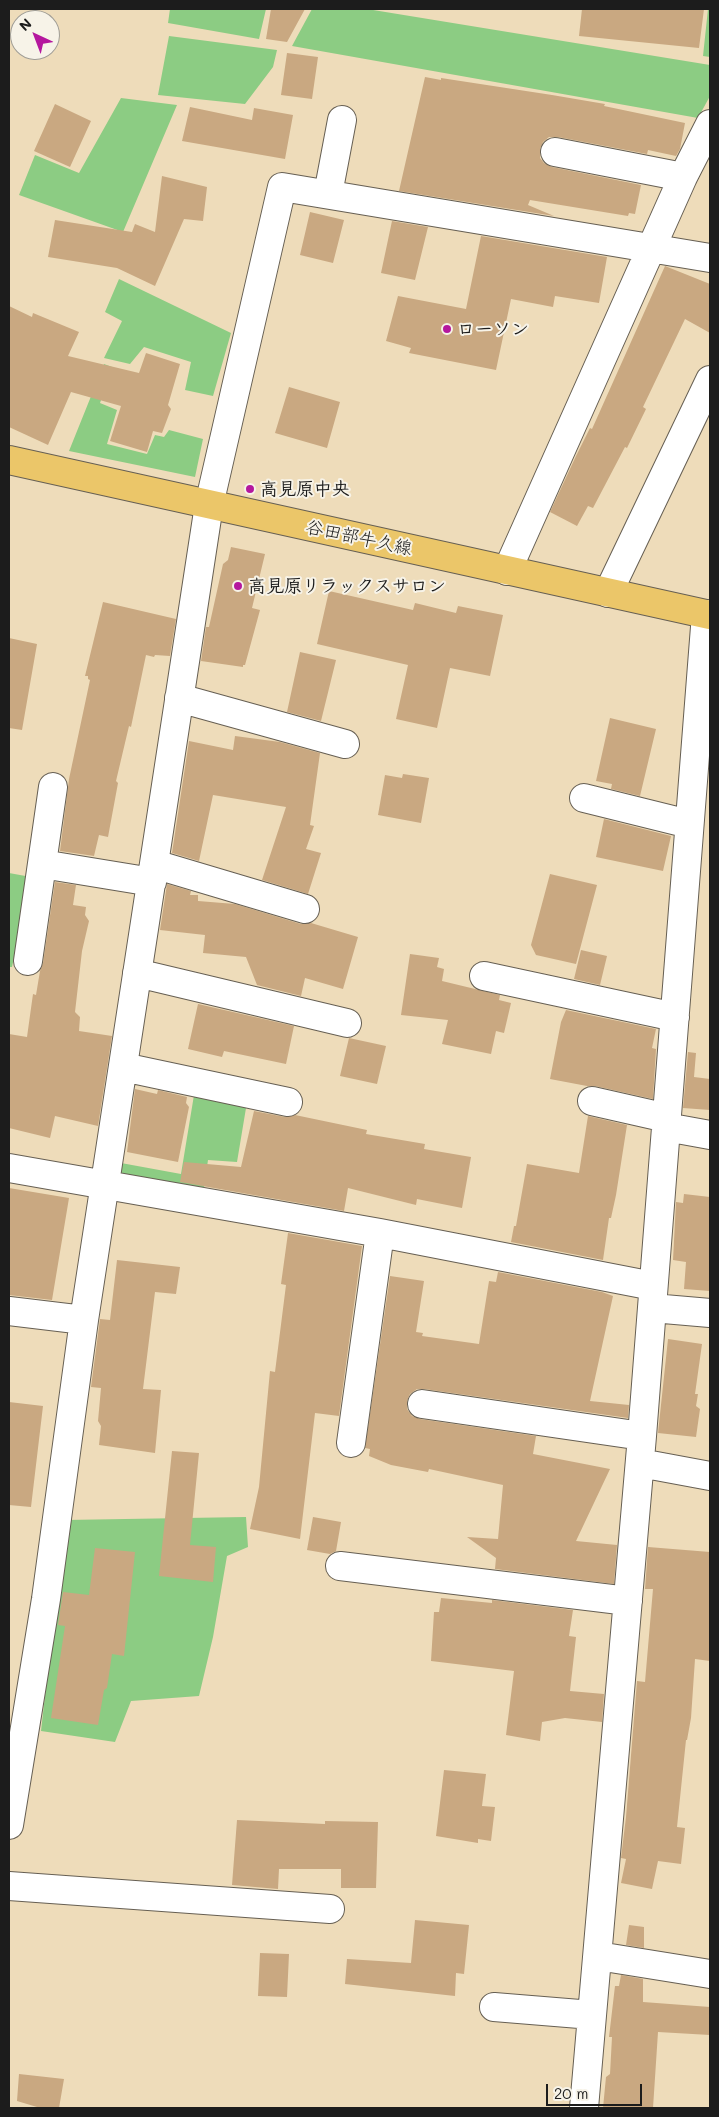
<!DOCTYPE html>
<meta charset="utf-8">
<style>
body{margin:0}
#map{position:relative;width:719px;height:2117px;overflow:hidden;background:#eedcba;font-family:Mali,sans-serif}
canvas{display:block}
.frame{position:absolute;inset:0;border:10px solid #1c1c1c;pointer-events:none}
.north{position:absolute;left:10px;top:10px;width:50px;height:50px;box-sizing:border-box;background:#f7f3e8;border:1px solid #9f9d96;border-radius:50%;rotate:317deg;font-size:14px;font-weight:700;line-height:20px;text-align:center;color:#1c1c1c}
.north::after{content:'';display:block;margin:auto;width:18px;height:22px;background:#b5179e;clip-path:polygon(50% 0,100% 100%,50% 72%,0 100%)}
.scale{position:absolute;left:546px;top:2084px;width:96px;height:22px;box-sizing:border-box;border:2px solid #1c1c1c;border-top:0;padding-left:6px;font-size:15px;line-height:18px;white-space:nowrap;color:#1c1c1c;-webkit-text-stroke:4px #f7f3e8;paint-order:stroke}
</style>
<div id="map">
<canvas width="719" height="2117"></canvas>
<div class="frame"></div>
<div class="north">N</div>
<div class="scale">20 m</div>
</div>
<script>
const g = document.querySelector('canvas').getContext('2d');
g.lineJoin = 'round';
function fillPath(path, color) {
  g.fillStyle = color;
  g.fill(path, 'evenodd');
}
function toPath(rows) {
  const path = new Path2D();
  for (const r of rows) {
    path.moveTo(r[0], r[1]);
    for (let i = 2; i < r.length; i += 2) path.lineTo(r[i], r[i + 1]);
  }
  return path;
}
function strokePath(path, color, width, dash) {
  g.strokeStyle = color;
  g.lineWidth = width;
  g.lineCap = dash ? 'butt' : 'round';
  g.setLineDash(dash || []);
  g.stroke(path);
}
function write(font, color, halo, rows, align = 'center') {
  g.font = font + ' Mali,"Klee One",sans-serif';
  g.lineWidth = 4;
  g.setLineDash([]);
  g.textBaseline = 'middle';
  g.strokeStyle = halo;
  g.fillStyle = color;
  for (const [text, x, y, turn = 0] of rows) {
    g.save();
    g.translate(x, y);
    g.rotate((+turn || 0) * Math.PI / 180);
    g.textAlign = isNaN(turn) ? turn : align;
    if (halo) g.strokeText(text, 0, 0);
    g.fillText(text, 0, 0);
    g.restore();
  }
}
fillPath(toPath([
 [170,9,266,9,259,39,168,23],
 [312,9,367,9,710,65,710,96,698,118,292,46],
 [708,9,710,9,710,57,703,56],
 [169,36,277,50,273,67,245,104,158,95],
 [121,98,177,105,123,232,19,195,35,155,79,173],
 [119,279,231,333,213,396,185,390,191,362,144,347,130,364,104,358,122,321,105,312],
 [104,364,112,367,100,403,117,410,107,444,147,454,155,435,164,437,169,430,203,439,195,477,69,451],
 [9,873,31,877,12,967,9,967],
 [194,1095,246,1108,237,1162,208,1160,204,1188,130,1177,120,1172,121,1163,181,1174],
 [246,1517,248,1547,227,1556,213,1637,199,1696,131,1701,115,1742,41,1731,65,1520]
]), '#8ccc83');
fillPath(toPath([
 [271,9,305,9,287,42,266,39],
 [582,9,704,9,699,48,579,36],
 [287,53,318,57,312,99,281,95],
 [425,77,441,80,441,78,552,95,605,104,604,106,685,123,680,149,676,156,648,150,647,154,558,137,549,137,543,142,540,149,540,158,544,163,552,167,641,185,635,214,629,213,628,216,530,200,528,205,554,216,399,191],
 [55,104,91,121,70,167,34,151],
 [190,107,252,120,254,108,293,115,285,159,182,141],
 [162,176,207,187,203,221,184,219,155,286,117,268,48,257,55,220,132,232,135,224,155,232],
 [310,212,344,220,333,263,300,255],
 [392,221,428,227,415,280,381,273],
 [481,236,607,257,599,303,555,296,553,307,511,299,496,370,409,353,411,348,386,341,398,296,466,309],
 [665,266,710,284,710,333,685,319,643,407,646,409,627,448,625,447,593,508,588,506,577,526,550,512,576,456,590,428,592,429],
 [9,306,32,317,33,313,79,332,68,356,139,373,146,353,180,364,168,405,171,409,162,433,153,431,147,452,110,441,121,406,71,392,48,445,9,427],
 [289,387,340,402,327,448,275,433],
 [231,547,265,554,252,608,260,610,245,665,243,665,243,667,201,661,206,627,209,627,223,564,228,560],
 [329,591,413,610,415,603,456,613,458,606,503,615,490,676,450,668,437,728,396,719,408,665,317,644],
 [103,602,176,619,170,656,155,655,154,657,146,655,131,727,129,726,116,781,118,783,108,837,99,835,94,856,60,851,69,779,90,680,88,679,88,676,85,676],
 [9,638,37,644,22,730,9,728],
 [300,652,336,660,321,721,287,712],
 [610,718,656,729,640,796,611,789,612,784,596,781],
 [235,736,280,742,320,753,310,825,314,826,306,849,321,853,308,894,262,880,286,807,213,795,199,861,172,853,189,741,233,750],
 [403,774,429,778,421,823,378,815,385,775,402,778],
 [604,819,671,836,663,871,596,857],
 [550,874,597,885,576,964,536,955,531,945],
 [55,882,76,885,73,905,86,907,85,915,89,921,82,951,75,1012,80,1017,79,1031,112,1036,98,1126,55,1116,50,1138,9,1128,9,1034,27,1037,33,994,36,995,40,971,43,963],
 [167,884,191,891,190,895,198,895,198,901,235,904,301,924,311,923,358,937,343,989,305,978,301,996,257,985,246,957,203,953,205,935,160,930],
 [581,950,607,956,600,985,574,979],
 [410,954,439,958,437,967,444,969,442,981,500,995,499,1000,511,1003,504,1033,496,1031,491,1054,442,1044,448,1020,401,1015],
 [198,1004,294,1026,286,1064,224,1051,222,1057,188,1049],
 [566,1010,656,1029,652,1048,656,1049,653,1099,595,1086,587,1086,550,1079,561,1022],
 [349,1038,386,1046,377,1084,340,1076],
 [688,1052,696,1053,694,1077,710,1079,710,1110,683,1108],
 [135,1089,157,1094,158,1090,187,1097,186,1103,189,1107,178,1162,127,1152],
 [254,1111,285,1117,295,1115,367,1130,366,1134,425,1144,424,1149,471,1157,462,1208,417,1199,416,1205,348,1188,344,1211,180,1182,184,1162,241,1167],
 [588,1116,627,1125,616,1195,611,1218,609,1218,603,1260,511,1242,514,1226,516,1226,527,1164,579,1173],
 [9,1188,69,1198,52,1300,9,1295],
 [684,1194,710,1197,710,1291,684,1289,686,1262,673,1260,676,1202,683,1203],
 [288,1233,362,1246,339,1416,315,1413,300,1539,250,1529,259,1487,270,1371,275,1372,286,1285,281,1284],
 [117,1260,180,1267,176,1294,155,1292,143,1389,161,1390,155,1453,99,1445,101,1426,98,1421,101,1388,91,1387,100,1319,110,1320],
 [498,1272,602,1292,613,1296,590,1401,629,1405,628,1418,424,1389,417,1389,410,1394,407,1401,407,1409,412,1416,420,1419,536,1436,533,1454,610,1469,576,1541,617,1545,614,1584,495,1569,496,1558,467,1537,498,1539,503,1485,429,1469,428,1472,391,1465,369,1456,370,1449,365,1448,390,1276,424,1281,416,1332,423,1333,422,1336,479,1344,489,1281,496,1282],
 [668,1339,702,1344,695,1394,698,1394,696,1406,700,1409,696,1437,658,1433],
 [9,1402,43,1406,31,1507,9,1505],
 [172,1451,199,1453,190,1545,216,1547,213,1582,159,1576],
 [313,1517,341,1522,336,1551,330,1554,307,1550],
 [648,1547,710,1552,710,1661,695,1659,691,1718,687,1740,686,1740,677,1827,685,1828,681,1864,658,1861,652,1889,621,1883,626,1859,621,1858,626,1817,637,1681,645,1682,653,1589,645,1589],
 [95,1548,135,1552,124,1656,112,1654,107,1688,104,1690,98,1725,51,1718,65,1626,58,1625,63,1592,89,1595],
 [441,1598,492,1603,492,1600,573,1610,569,1636,576,1637,570,1691,604,1694,602,1722,565,1718,542,1722,540,1741,506,1735,514,1671,431,1661,434,1612,439,1612],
 [444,1770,486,1774,482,1806,495,1807,491,1841,478,1839,478,1843,436,1836],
 [237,1820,325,1824,325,1821,378,1822,376,1888,341,1888,341,1869,279,1869,278,1889,232,1885],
 [415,1920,469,1925,464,1974,456,1973,455,1996,345,1984,347,1959,411,1963],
 [629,1925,644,1927,644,1948,626,1945],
 [260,1953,289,1954,287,1997,258,1996],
 [621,1975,643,1979,643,2002,710,2007,710,2035,658,2032,653,2108,603,2108,606,2077,610,2074,612,2037,609,2037,615,1986,619,1986],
 [19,2074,64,2079,59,2108,37,2107,17,2101]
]), '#c9a881');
const minor = toPath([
 [555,152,683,177],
 [328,194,342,120],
 [507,571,683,177,710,124],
 [608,593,710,380],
 [179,698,345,744],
 [584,798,689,824],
 [42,864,152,882],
 [154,864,305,909],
 [28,961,53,787],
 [137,973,347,1023],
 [484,976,675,1017],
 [123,1067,288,1102],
 [592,1101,667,1118],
 [666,1127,710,1135],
 [9,1168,380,1233,653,1286],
 [652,1308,710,1313],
 [9,1311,84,1320],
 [422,1404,642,1436],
 [351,1443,380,1233],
 [640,1463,710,1476],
 [340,1566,628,1601],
 [9,1825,46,1599,84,1320,209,505,282,187,710,258],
 [9,1886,330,1909],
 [598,1956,710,1974],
 [494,2007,592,2015],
 [584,2108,642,1436,706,614]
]);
const major = toPath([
 [9,460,710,615]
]);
strokePath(minor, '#665f53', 30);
strokePath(major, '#665f53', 30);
strokePath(minor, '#fff', 28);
strokePath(major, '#ebc669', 28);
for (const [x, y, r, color] of [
 [447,329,5,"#b5179e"],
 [250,489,5,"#b5179e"],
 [238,586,5,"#b5179e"]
]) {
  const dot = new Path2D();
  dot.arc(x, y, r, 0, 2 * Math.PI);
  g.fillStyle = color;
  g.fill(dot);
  strokePath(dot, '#f7f3e8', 2);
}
write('bold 18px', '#1c1c1c', '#f7f3e8', [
 ["ローソン",457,329],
 ["高見原中央",260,489],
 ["高見原リラックスサロン",248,586]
], 'left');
write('18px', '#1c1c1c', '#f7f3e8', [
 ["谷田部牛久線",359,538,12]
]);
</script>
